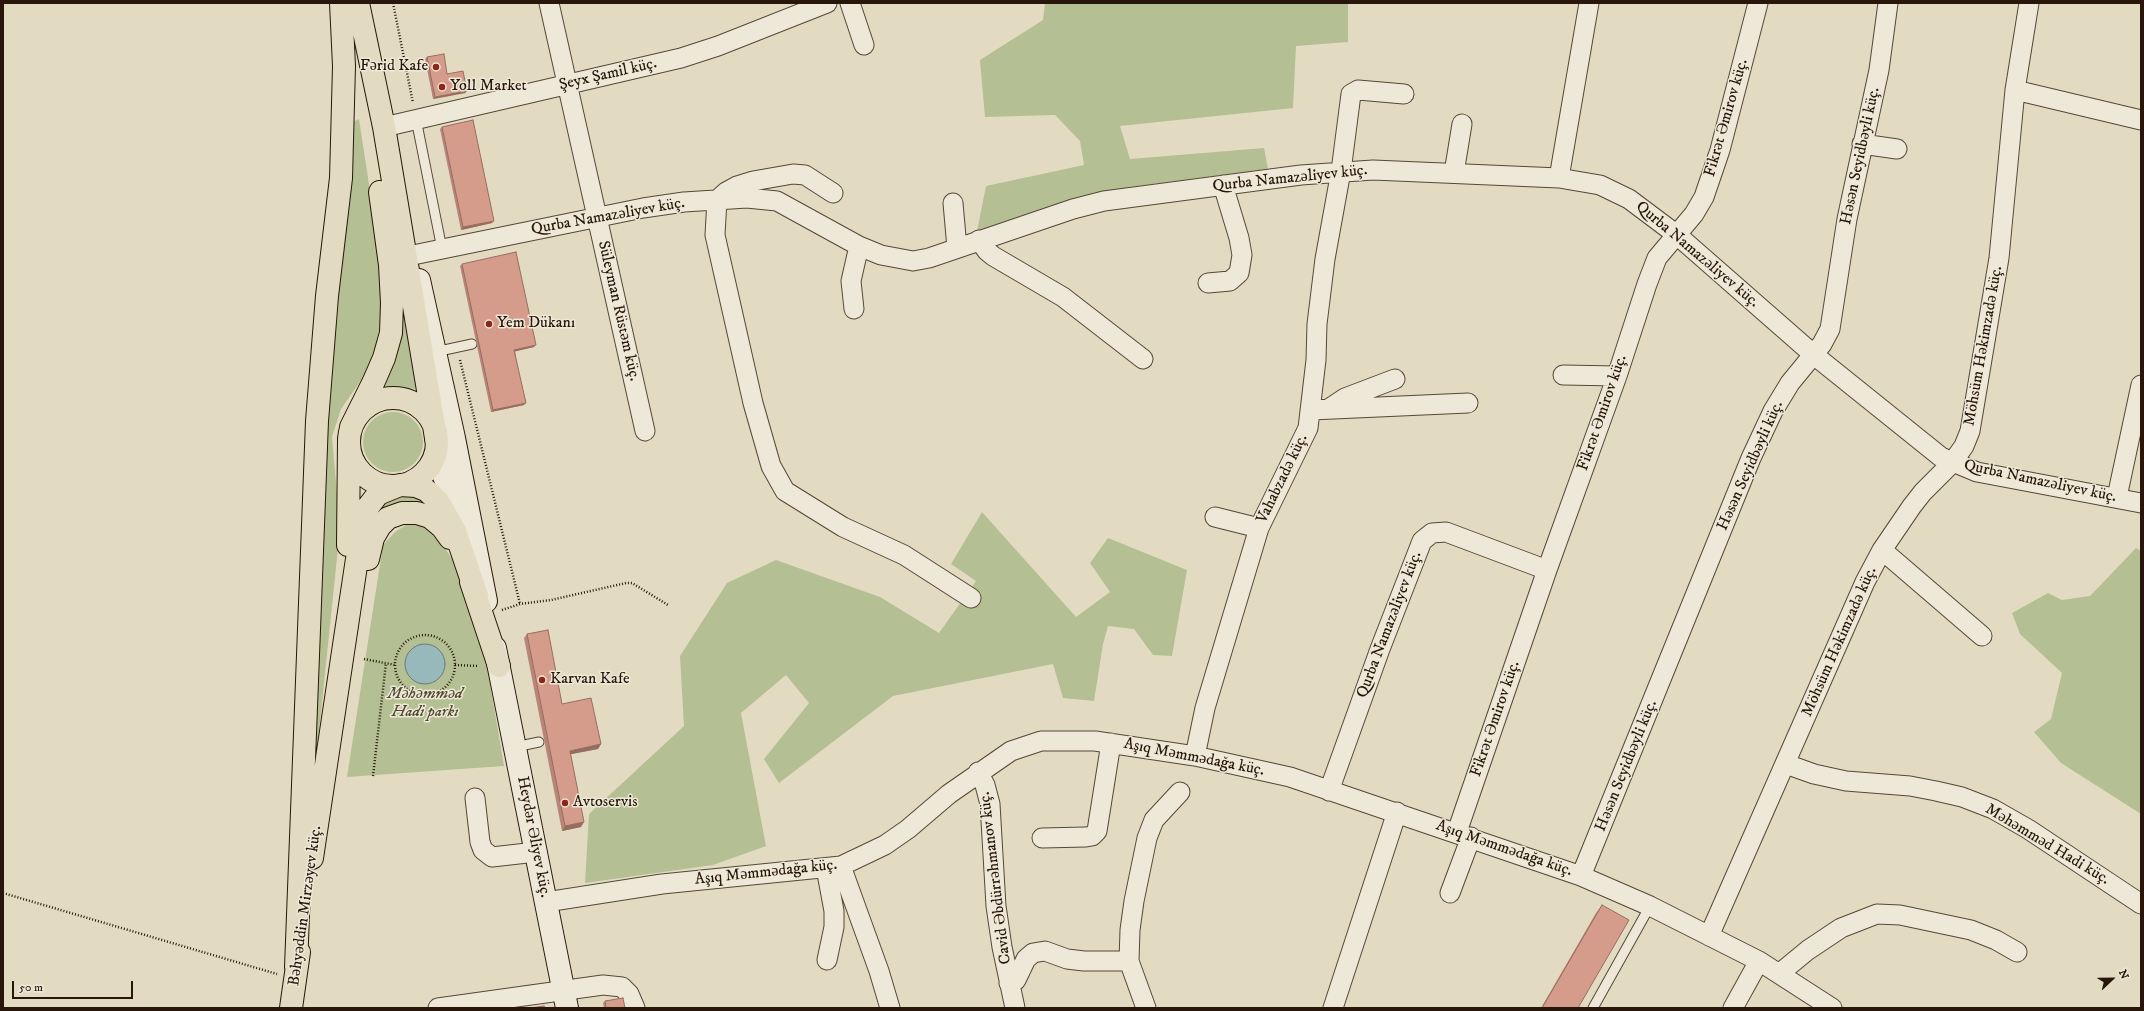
<!DOCTYPE html>
<meta charset="utf-8">
<style>
body{margin:0}
#map{position:relative;width:2144px;height:1011px;overflow:hidden;background:#e3dbc1;font-family:"IM FELL DW Pica",serif}
canvas{display:block}
.frame{position:absolute;inset:0;border:4px solid #271609;pointer-events:none}
.north{position:absolute;left:2092px;top:959px;width:40px;height:40px;-webkit-text-stroke:3px #ede8d7;paint-order:stroke;rotate:68deg;font-size:11px;font-weight:700;line-height:16px;text-align:center;color:#271609}
.north::after{content:'';display:block;margin:auto;width:14px;height:18px;background:#271609;clip-path:polygon(50% 0,100% 100%,50% 72%,0 100%)}
.scale{position:absolute;left:12px;top:981px;width:121px;height:18px;box-sizing:border-box;border:2px solid #271609;border-top:0;padding-left:5px;font-size:12px;line-height:14px;white-space:nowrap;color:#271609;-webkit-text-stroke:3px #ede8d7;paint-order:stroke}
</style>
<div id="map">
<canvas width="2144" height="1011"></canvas>
<div class="frame"></div>
<div class="north">N</div>
<div class="scale">50 m</div>
</div>
<script>
const g = document.querySelector('canvas').getContext('2d');
g.lineJoin = 'round';
function fillPath(path, color) {
  g.fillStyle = color;
  g.fill(path, 'evenodd');
}
function toPath(rows) {
  const path = new Path2D();
  for (const r of rows) {
    if (r.length === 3) {
      path.moveTo(r[0] + r[2], r[1]);
      path.arc(r[0], r[1], r[2], 0, 2 * Math.PI);
      continue;
    }
    path.moveTo(r[0], r[1]);
    for (let i = 2; i < r.length; i += 2) path.lineTo(r[i], r[i + 1]);
  }
  return path;
}
function strokePath(path, color, width, dash) {
  g.strokeStyle = color;
  g.lineWidth = width;
  g.lineCap = dash ? 'butt' : 'round';
  g.setLineDash(dash || []);
  g.stroke(path);
}
function write(font, color, halo, rows, align = 'center') {
  g.font = font + ' "IM FELL DW Pica",serif';
  g.lineWidth = 3;
  g.setLineDash([]);
  g.textBaseline = 'middle';
  g.strokeStyle = halo;
  g.fillStyle = color;
  for (const [text, x, y, turn = 0] of rows) {
    g.save();
    g.translate(x, y);
    g.rotate((+turn || 0) * Math.PI / 180);
    g.textAlign = isNaN(turn) ? turn : align;
    if (halo) g.strokeText(text, 0, 0);
    g.fillText(text, 0, 0);
    g.restore();
  }
}
fillPath(toPath([
 [1045,3,1348,3,1348,42,1296,46,1293,108,1120,126,1130,159,1264,148,1268,169,1130,187,1048,209,977,231,986,186,1084,165,1080,141,1055,115,985,117,980,60,1043,20],
 [359,119,382,269,383,309,376,347,364,376,341,409,332,437,340,529,313,789,325,430,353,122],
 [399,269,411,340,416,389,385,386,398,337],
 [393,442,30],
 [409,495,434,508,370,521,387,498],
 [982,512,1076,617,1110,592,1090,563,1108,538,1187,570,1172,656,1153,655,1134,629,1108,626,1103,644,1094,701,1063,698,1053,664,893,696,779,783,764,759,809,703,786,675,741,713,766,846,713,865,585,883,589,814,684,726,680,656,727,583,776,560,880,597,939,633,976,581,951,564],
 [422,523,434,531,459,570,475,615,487,666,504,766,347,777,383,545,395,532,406,525],
 [2136,548,2141,551,2141,814,2061,763,2034,732,2051,719,2062,673,2020,634,2012,613,2048,593,2062,600,2090,596]
]), '#b4c093');
const water = toPath([
 [425,664,20]
]);
fillPath(water, '#98b9bc');
strokePath(water, '#6b7874', 1);
const service = toPath([
 [416,119,442,249],
 [435,352,472,344],
 [515,747,539,742],
 [1593,1008,1650,906]
]);
const minor = toPath([
 [549,3,645,431],
 [850,3,864,45],
 [2015,90,2141,120],
 [384,127,681,58,718,46,827,3],
 [1862,144,1897,149],
 [1454,173,1462,124],
 [1559,178,1589,3],
 [833,193,805,175,793,174,753,181,737,186,726,192,717,200,715,235,753,403,771,466,785,491,843,527,904,555,971,598],
 [953,203,957,248],
 [979,240,987,251,993,256,1063,297,1143,359],
 [413,255,643,208,684,202,747,198,777,201,859,246,881,255,913,261,929,258,1073,209,1104,201,1301,175,1373,170,1559,178,1600,185,1629,199,1677,235,1814,355,1941,457,1977,472,2141,503],
 [1208,283,1230,281,1239,273,1242,255,1239,238,1223,185],
 [854,309,851,281,859,246],
 [1563,375,1617,376],
 [1330,408,1345,398,1395,379],
 [1311,410,1468,403],
 [2117,497,2141,385],
 [1215,517,1259,528],
 [1882,550,1982,636],
 [1195,756,1205,708,1259,528,1308,428,1316,360,1317,324,1325,259,1341,171,1351,94,1358,90,1404,94],
 [1786,764,1814,774,1846,781,1910,786,1936,791,1962,797,1993,809,2028,829,2141,904],
 [978,772,985,785,990,804,996,906,1002,947,1015,1008],
 [1329,791,1380,649,1422,541,1432,533,1446,532,1547,570],
 [475,798,480,842,483,850,492,857,536,852],
 [1457,832,1547,570,1617,376,1647,284,1657,258,1694,214,1704,197,1720,150,1758,3],
 [1042,838,1086,837,1092,836,1097,831,1111,743],
 [841,866,879,971,890,1008],
 [826,868,834,911,834,927,827,960],
 [1581,876,1751,458,1773,411,1790,383,1822,344,1830,329,1847,219,1879,70,1888,3],
 [1450,893,1471,837],
 [546,902,662,884,841,866,885,845,908,829,949,794,1011,751,1041,741,1095,741,1195,756,1290,777,1581,876,1650,906,1759,961,1832,1008],
 [1709,936,1865,582,1882,550,1912,506,1923,492,1952,463,1964,446,1970,431,1999,258,2015,90,2029,3],
 [1780,973,1808,950,1841,928,1877,914,1900,915,1971,930,1996,940,2017,952],
 [1009,983,1016,980,1026,959,1033,953,1045,951,1067,959,1084,961,1129,961],
 [438,1008,603,985,622,987,629,994,635,1008],
 [1146,1008,1129,961,1130,930,1134,901,1147,838,1154,820,1180,792],
 [1333,1008,1397,812],
 [1733,1008,1759,961]
]);
const secondary = toPath([
 [419,280,454,438,486,601],
 [436,438,441,469,460,515],
 [495,648,567,1008]
]);
const trunk = toPath([
 [358,3,384,127,436,438],
 [393,442,44],
 [351,427,374,381,384,358,391,333,392,303,390,265,380,192],
 [348,545,349,439],
 [368,559,373,538,380,526,388,518,402,513,417,513,430,517,442,527,450,538],
 [471,582,499,666],
 [312,858,360,539,368,507,378,494,400,485,416,486,426,490,438,501,455,531,477,596],
 [296,967,317,421,327,296,341,178,344,66,341,3],
 [291,1008,299,952]
]);
strokePath(service, '#564737', 11);
strokePath(minor, '#564737', 21);
strokePath(secondary, '#271609', 24);
strokePath(trunk, '#271609', 24);
strokePath(toPath([
 [393,3,413,103],
 [460,360,520,604],
 [502,610,520,604,551,600,626,583,632,583,668,605],
 [425,665,30],
 [364,659,395,665],
 [455,665,479,666],
 [373,776,386,663],
 [3,893,277,974]
]), '#271609', 2.5, [1, 2]);
strokePath(service, '#ede8d7', 9);
strokePath(minor, '#ede8d7', 19);
strokePath(secondary, '#ede8d7', 22);
strokePath(trunk, '#e3dbc1', 22);
fillPath(toPath([
 [427,57,467,91,465,93,433,99,425,59],
 [442,127,492,223,461,230,440,129],
 [462,264,534,347,515,351,524,405,491,412,460,266],
 [527,634,562,704,601,744,598,749,570,754,581,827,562,831,524,638],
 [1602,905,1578,1008,1541,1008,1596,913],
 [605,1001,625,1008,604,1008,603,1003]
]), '#b88678');
fillPath(toPath([
 [467,91,465,93,433,99,435,97],
 [494,221,492,223,461,230,463,227],
 [536,345,534,347,513,352,514,350],
 [526,403,524,405,491,412,493,410],
 [601,744,598,749,567,755,570,751],
 [584,822,581,827,562,831,565,826]
]), '#966d61');
const building = toPath([
 [444,54,447,74,463,71,467,91,435,97,427,57,444,54],
 [473,120,494,221,463,227,442,127,473,120],
 [516,252,536,345,514,350,526,403,493,410,462,264,516,252],
 [548,630,562,704,591,698,601,744,570,751,584,822,565,826,527,634,548,630],
 [1602,905,1629,920,1578,1008,1542,1008,1602,905],
 [623,998,625,1008,606,1008,605,1001,623,998],
 [544,1006,545,1008,530,1008,544,1006]
]);
fillPath(building, '#d69c8b');
strokePath(building, '#966d61', 1);
for (const [x, y, r, color] of [
 [436,67,4,"#8f2418"],
 [442,87,4,"#8f2418"],
 [489,324,4,"#8f2418"],
 [542,680,4,"#8f2418"],
 [565,803,4,"#8f2418"]
]) {
  const dot = new Path2D();
  dot.arc(x, y, r, 0, 2 * Math.PI);
  g.fillStyle = color;
  g.fill(dot);
  strokePath(dot, '#ede8d7', 1.5);
}
write('16px', '#271609', '#ede8d7', [
 ["Fərid Kafe",428,67,"right"],
 ["Yoll Market",450,87],
 ["Yem Dükanı",497,324],
 ["Karvan Kafe",550,680],
 ["Avtoservis",573,803]
], 'left');
write('16px', '#271609', '#ede8d7', [
 ["Şeyx Şamil küç.",608,75,-13],
 ["Fikrət Əmirov küç.",1727,118,-74],
 ["Həsən Seyidbəyli küç.",1861,156,-78],
 ["Qurba Namazəliyev küç.",1290,179,-6],
 ["Qurba Namazəliyev küç.",608,217,-10],
 ["Qurba Namazəliyev küç.",1697,255,40],
 ["Süleyman Rüstəm küç.",618,311,77],
 ["Möhsüm Həkimzadə küç.",1984,346,-80],
 ["Fikrət Əmirov küç.",1603,413,-71],
 ["Həsən Seyidbəyli küç.",1751,466,-66],
 ["Vahabzadə küç.",1283,479,-64],
 ["Qurba Namazəliyev küç.",2040,482,12],
 ["Qurba Namazəliyev küç.",1390,625,-69],
 ["Möhsüm Həkimzadə küç.",1840,642,-66],
 ["Fikrət Əmirov küç.",1496,719,-71],
 ["Aşıq Məmmədağa küç.",1194,758,11],
 ["Həsən Seyidbəyli küç.",1627,766,-68],
 ["Heydər Əliyev küç.",533,837,79],
 ["Məhəmməd Hadi küç.",2047,845,31],
 ["Aşıq Məmmədağa küç.",1504,849,19],
 ["Aşıq Məmmədağa küç.",766,873,-6],
 ["Cavid Əbdürrəhmanov küç.",996,878,-97],
 ["Bəhyəddin Mirzəyev küç.",306,906,-82]
]);
write('italic 16px', '#514932', '#ede8d7', [
 ["Məhəmməd",425,695],
 ["Hadi parkı",425,713]
]);
</script>
